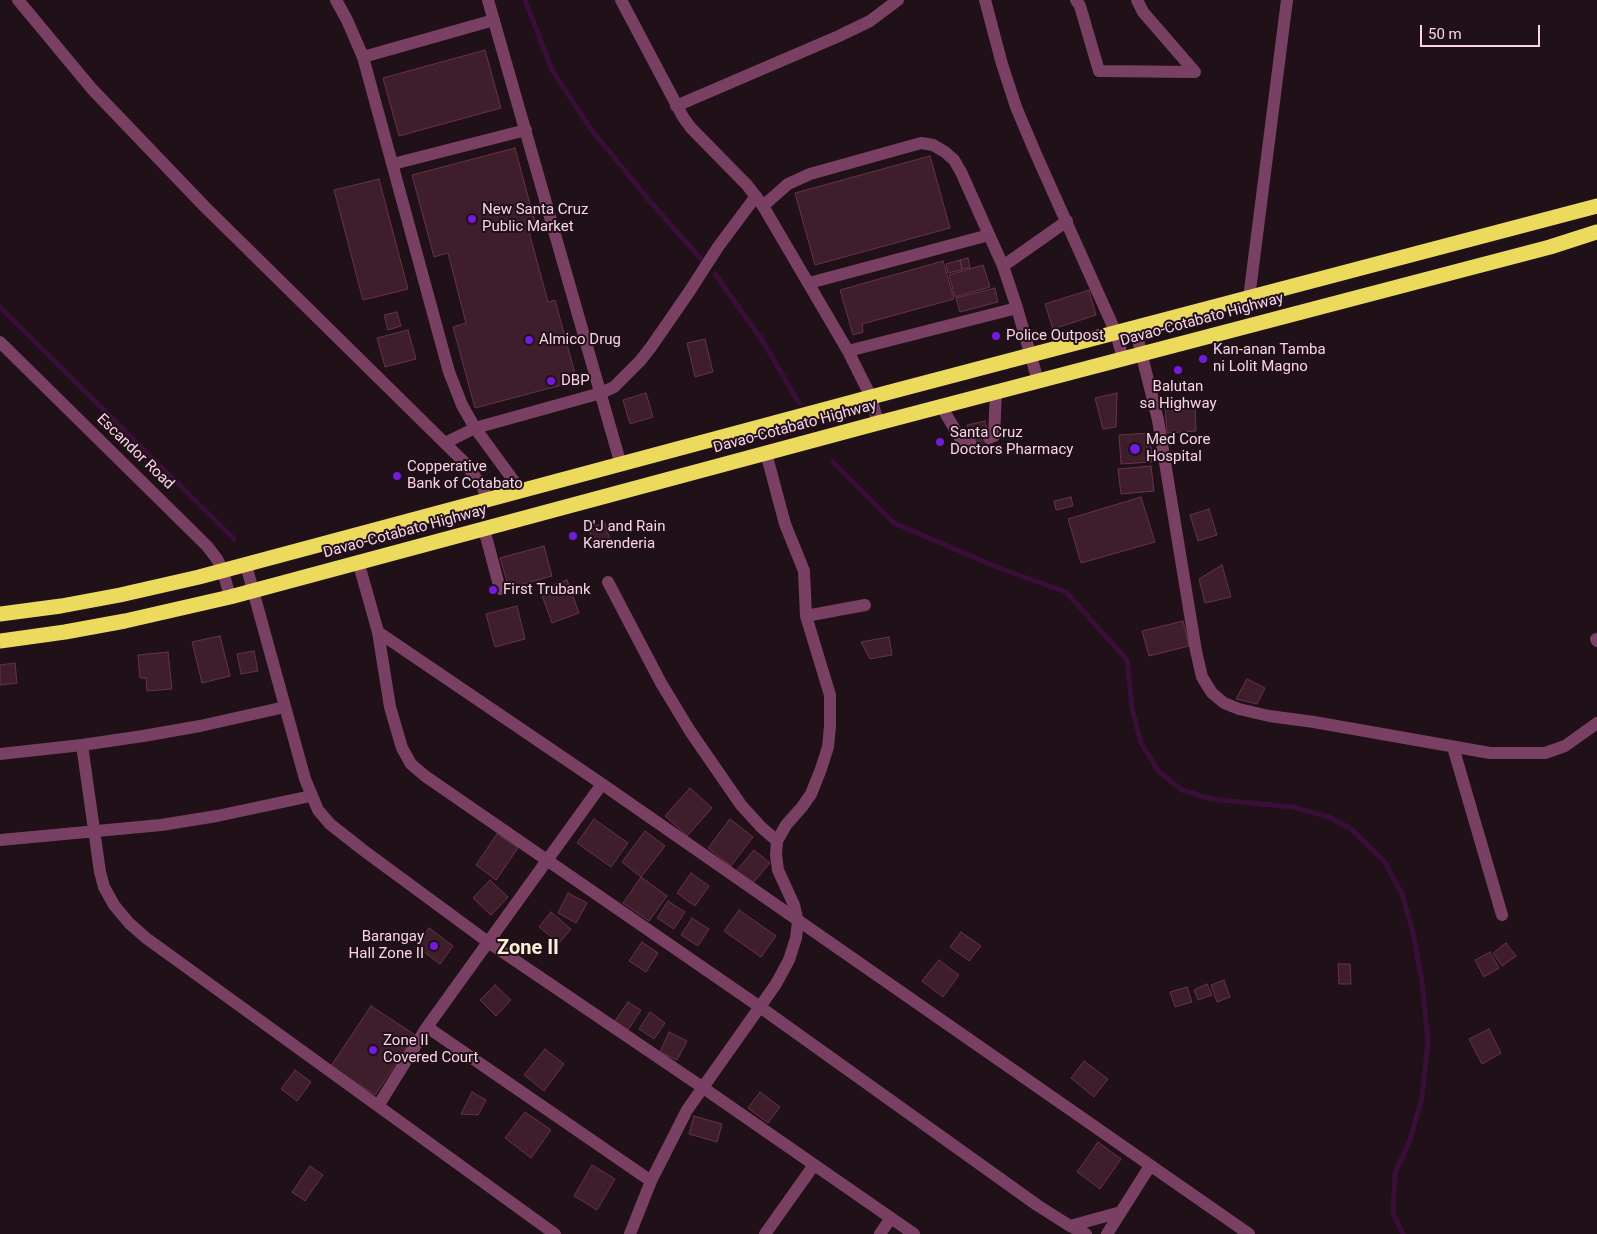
<!DOCTYPE html>
<style>
body{margin:0}
#map{position:relative;width:1597px;height:1234px;overflow:hidden;background:#201017;font-family:Roboto,sans-serif}
canvas{display:block}
.scale{position:absolute;left:1420px;top:25px;width:120px;height:22px;box-sizing:border-box;border:2px solid #fad3e8;border-top:0;padding-left:6px;font-size:15px;line-height:18px;white-space:nowrap;color:#fad3e8;-webkit-text-stroke:4px #201017;paint-order:stroke}
</style>
<div id="map">
<canvas width="1597" height="1234"></canvas>
<div class="scale">50 m</div>
</div>
<script>
const g = document.querySelector('canvas').getContext('2d');
g.lineJoin = 'round';
function toPath(rows) {
  const path = new Path2D();
  for (const r of rows) {
    path.moveTo(r[0], r[1]);
    for (let i = 2; i < r.length; i += 2) path.lineTo(r[i], r[i + 1]);
  }
  return path;
}
function strokePath(path, color, width, dash) {
  g.strokeStyle = color;
  g.lineWidth = width;
  g.lineCap = dash ? 'butt' : 'round';
  g.setLineDash(dash || []);
  g.stroke(path);
}
function fillPath(path, color) {
  g.fillStyle = color;
  g.fill(path, 'evenodd');
}
function write(font, color, halo, rows, align = 'center') {
  g.font = font + ' Roboto,sans-serif';
  g.lineWidth = 4;
  g.setLineDash([]);
  g.textBaseline = 'middle';
  g.strokeStyle = halo;
  g.fillStyle = color;
  for (const [text, x, y, turn = 0] of rows) {
    g.save();
    g.translate(x, y);
    g.rotate((+turn || 0) * Math.PI / 180);
    g.textAlign = isNaN(turn) ? turn : align;
    if (halo) g.strokeText(text, 0, 0);
    g.fillText(text, 0, 0);
    g.restore();
  }
}
strokePath(toPath([
 [525,0,552,70,590,128,648,199,701,259],
 [715,274,762,340,799,403],
 [0,307,234,539],
 [833,462,894,523,999,568,1066,592,1127,660,1132,709,1141,743,1159,772,1182,790,1211,799,1293,807,1329,817,1351,829,1384,861,1402,894,1413,933,1422,982,1428,1042,1422,1097,1410,1140,1395,1173,1393,1213,1403,1234]
]), '#390f3a', 5);
const building = toPath([
 [485,50,501,108,399,136,383,78,485,50],
 [515,148,537,230,529,232,548,302,555,300,577,381,475,408,453,327,466,323,448,253,434,257,412,175,515,148],
 [930,156,950,228,815,265,795,193,930,156],
 [379,179,408,289,363,300,334,190,379,179],
 [968,258,970,268,962,269,960,260,968,258],
 [960,260,962,270,948,273,946,264,960,260],
 [943,261,954,299,862,324,863,332,853,335,840,290,943,261],
 [983,265,990,287,955,297,949,275,983,265],
 [995,288,998,302,960,312,956,298,995,288],
 [1089,290,1096,315,1053,329,1045,304,1089,290],
 [397,312,401,326,388,330,384,315,397,312],
 [408,330,416,359,385,367,377,338,408,330],
 [705,339,713,372,695,377,687,343,705,339],
 [646,393,653,417,630,424,623,400,646,393],
 [1117,393,1116,427,1103,429,1095,398,1117,393],
 [1195,404,1196,431,1167,433,1165,406,1195,404],
 [985,421,992,451,973,455,967,425,985,421],
 [1150,433,1152,462,1121,464,1119,435,1150,433],
 [1151,466,1154,491,1121,494,1118,469,1151,466],
 [1071,497,1073,506,1056,510,1054,501,1071,497],
 [1141,497,1155,542,1081,563,1068,519,1141,497],
 [1209,509,1217,535,1198,541,1190,515,1209,509],
 [605,523,611,544,594,549,589,527,605,523],
 [544,546,552,576,509,588,500,558,544,546],
 [1222,565,1231,597,1205,603,1199,579,1222,565],
 [567,580,579,613,552,623,540,590,567,580],
 [517,606,525,639,495,647,486,614,517,606],
 [1183,621,1189,646,1149,656,1142,631,1183,621],
 [220,636,230,676,202,683,192,642,220,636],
 [889,637,892,655,870,659,861,642,889,637],
 [254,651,258,671,241,674,237,654,254,651],
 [168,652,172,689,147,691,146,678,140,678,138,655,168,652],
 [15,663,17,683,0,685,0,665,15,663],
 [1247,679,1265,688,1257,704,1236,699,1247,679],
 [690,788,712,808,687,836,665,816,690,788],
 [594,819,628,843,611,867,577,843,594,819],
 [730,819,753,837,731,866,708,848,730,819],
 [645,831,665,846,641,877,622,862,645,831],
 [497,834,518,848,496,880,476,865,497,834],
 [754,850,770,863,752,884,736,871,754,850],
 [691,873,709,886,695,906,677,893,691,873],
 [641,877,667,896,649,921,623,903,641,877],
 [490,880,508,897,491,915,473,898,490,880],
 [568,893,587,903,576,923,558,913,568,893],
 [668,901,685,912,674,929,657,918,668,901],
 [739,910,776,936,761,957,724,931,739,910],
 [551,912,571,929,559,943,539,927,551,912],
 [692,918,709,929,698,946,681,935,692,918],
 [429,928,453,946,440,964,416,946,429,928],
 [961,932,981,946,969,961,950,947,961,932],
 [642,942,658,953,646,972,629,961,642,942],
 [1506,943,1516,956,1502,966,1493,953,1506,943],
 [1490,952,1499,968,1484,977,1475,960,1490,952],
 [939,960,959,975,943,997,922,981,939,960],
 [1338,964,1350,964,1351,984,1339,984,1338,964],
 [1224,980,1230,997,1217,1002,1211,985,1224,980],
 [1207,984,1212,995,1198,1000,1194,990,1207,984],
 [495,985,511,1000,496,1016,480,1000,495,985],
 [1187,987,1192,1002,1175,1007,1170,992,1187,987],
 [628,1002,641,1010,628,1030,615,1021,628,1002],
 [371,1006,415,1035,375,1095,331,1066,371,1006],
 [650,1012,665,1023,654,1039,639,1029,650,1012],
 [1489,1029,1501,1053,1482,1064,1469,1039,1489,1029],
 [669,1032,687,1041,677,1060,660,1052,669,1032],
 [545,1049,564,1064,544,1091,524,1075,545,1049],
 [1084,1061,1108,1079,1094,1097,1071,1078,1084,1061],
 [295,1070,311,1082,297,1101,281,1089,295,1070],
 [472,1092,486,1100,478,1115,461,1114,472,1092],
 [760,1092,780,1107,768,1123,748,1108,760,1092],
 [525,1112,551,1130,531,1158,505,1138,525,1112],
 [694,1116,722,1124,717,1142,689,1134,694,1116],
 [1098,1142,1121,1159,1100,1189,1077,1172,1098,1142],
 [592,1165,615,1179,597,1210,574,1196,592,1165],
 [310,1166,323,1175,305,1201,292,1192,310,1166]
]);
fillPath(building, '#3f1e2c');
strokePath(building, '#68324a', 1);
strokePath(toPath([
 [970,442,989,438]
]), '#412d36', 12, [12, 6]);
strokePath(toPath([
 [18,0,92,89,205,207,464,462,482,486,488,500],
 [336,0,347,20,363,57,449,372,462,405,475,428,522,492],
 [488,0,621,465],
 [621,0,683,117,691,128,747,185,763,206,848,351,871,397,878,423],
 [985,0,1002,64,1016,107,1035,152,1116,333,1123,359],
 [1076,0,1080,6,1099,71,1195,72],
 [1137,0,1143,12,1195,72],
 [363,57,494,20],
 [676,106,839,36,870,21,898,0],
 [393,164,526,130],
 [763,206,788,184,810,174,921,143,933,145,945,152,954,160,961,172,1003,266,1017,308,1038,381],
 [1003,266,1067,221],
 [809,283,989,235],
 [1249,298,1287,0],
 [1135,328,1158,420,1196,651,1202,677,1212,693,1224,703,1239,709,1269,716,1314,722,1490,753,1545,753,1565,746,1597,723],
 [0,342,207,546,217,559,223,571,230,597],
 [848,351,1017,308],
 [941,406,963,443,970,442],
 [989,438,994,436,996,392],
 [445,443,475,428,601,393,614,387,640,361,651,347,689,292,718,247,756,196],
 [484,529,500,589],
 [358,561,378,632,390,707,402,748,411,764,425,776,760,1007,1037,1205,1070,1226,1086,1234],
 [246,565,305,779,318,810,330,824,363,850,488,942,702,1087,914,1234],
 [608,582,661,683,690,731,741,805,761,827,777,841],
 [806,616,865,605],
 [378,632,602,784,1249,1234],
 [1596,639,1597,641],
 [82,745,100,872,104,887,114,905,129,923,146,938,555,1234],
 [1453,747,1502,915],
 [0,754,82,745,143,736,200,726,285,707],
 [0,840,161,825,217,816,311,796],
 [427,1027,651,1181],
 [378,1106,427,1027,602,784],
 [1070,1226,1121,1212],
 [630,1234,651,1181,687,1110,776,984,789,960,796,938,798,922,794,905,778,870,776,855,777,841,786,825,802,807,811,794,821,769,828,747,830,726,830,695,806,616,804,571,785,524,766,453],
 [765,1234,814,1165],
 [880,1234,891,1218],
 [1107,1234,1150,1166]
]), '#7a4063', 12);
strokePath(toPath([
 [0,614,61,606,120,595,199,577,871,397,1597,206],
 [0,641,65,632,125,621,230,597,878,423,1550,247,1597,232]
]), '#ecda5c', 15);
for (const [x, y, r, color] of [
 [472,219,5,"#731ae0"],
 [996,336,5,"#731ae0"],
 [529,340,5,"#731ae0"],
 [1203,359,5,"#731ae0"],
 [1178,370,5,"#731ae0"],
 [551,381,5,"#731ae0"],
 [940,442,5,"#731ae0"],
 [1135,449,6,"#731ae0"],
 [397,476,5,"#731ae0"],
 [573,536,5,"#731ae0"],
 [493,590,5,"#731ae0"],
 [434,946,5,"#731ae0"],
 [373,1050,5,"#731ae0"]
]) {
  const dot = new Path2D();
  dot.arc(x, y, r, 0, 2 * Math.PI);
  g.fillStyle = color;
  g.fill(dot);
  strokePath(dot, '#201017', 2);
}
write('15px', '#fad3e8', '#201017', [
 ["New Santa Cruz",482,210],
 ["Public Market",482,227],
 ["Police Outpost",1006,336],
 ["Almico Drug",539,340],
 ["Kan-anan Tamba",1213,350],
 ["ni Lolit Magno",1213,367],
 ["DBP",561,381],
 ["Balutan",1178,387,"center"],
 ["sa Highway",1178,404,"center"],
 ["Santa Cruz",950,433],
 ["Doctors Pharmacy",950,450],
 ["Med Core",1146,440],
 ["Hospital",1146,457],
 ["Copperative",407,467],
 ["Bank of Cotabato",407,484],
 ["D'J and Rain",583,527],
 ["Karenderia",583,544],
 ["First Trubank",503,590],
 ["Barangay",424,937,"right"],
 ["Hall Zone II",424,954,"right"],
 ["Zone II",383,1041],
 ["Covered Court",383,1058]
], 'left');
write('15px', '#fad3e8', '#201017', [
 ["Davao-Cotabato Highway",1202,320,-15],
 ["Davao-Cotabato Highway",795,427,-15],
 ["Escandor Road",135,452,44],
 ["Davao-Cotabato Highway",405,532,-15]
]);
write('bold 20px', '#faf0d5', '#201017', [
 ["Zone II",528,949]
]);
</script>
